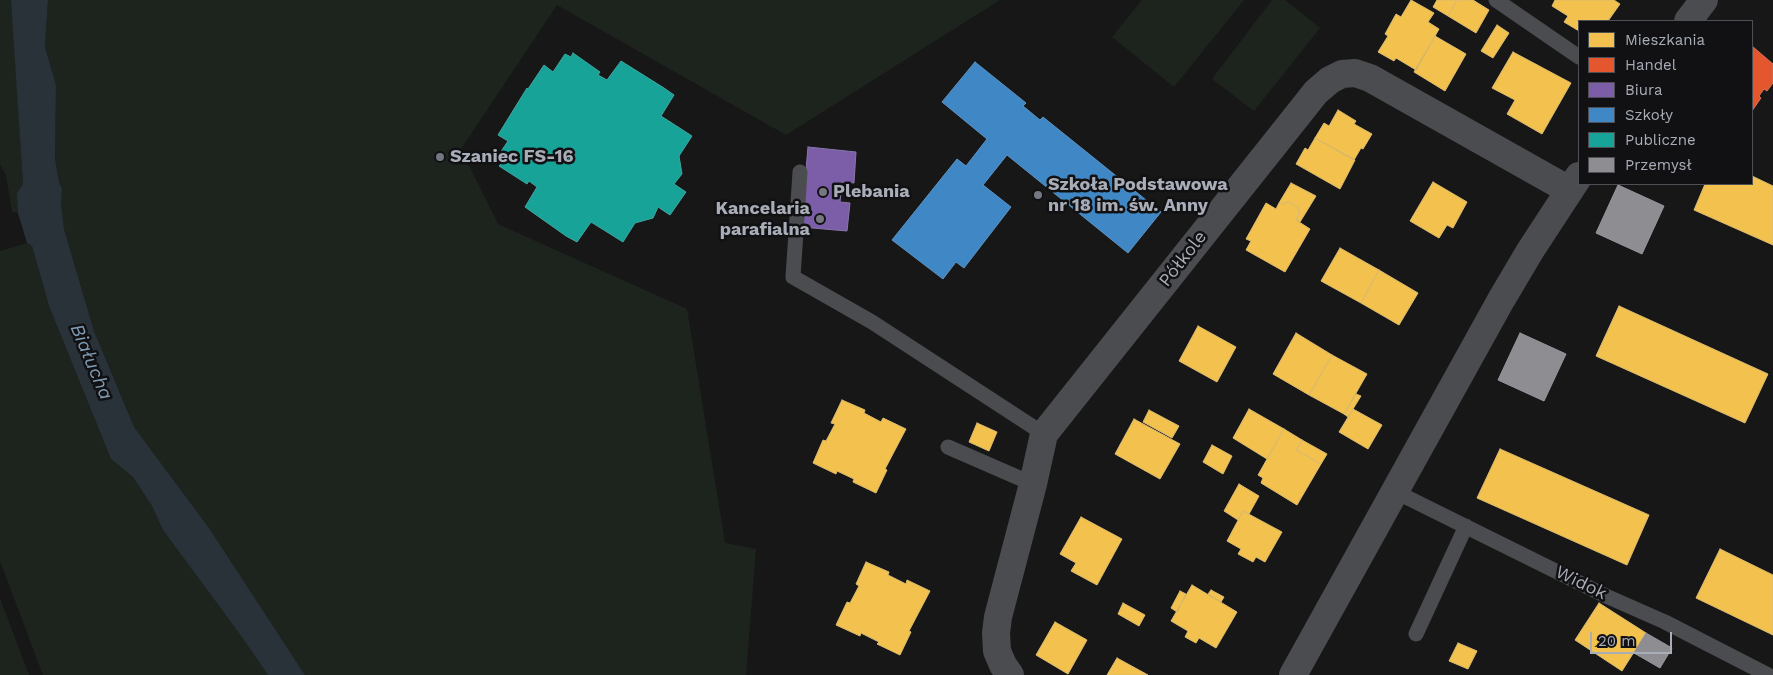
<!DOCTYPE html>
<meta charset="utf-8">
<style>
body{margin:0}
#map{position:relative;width:1773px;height:675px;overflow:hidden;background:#171717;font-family:"Work Sans",sans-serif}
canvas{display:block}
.legend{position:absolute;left:1578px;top:20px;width:175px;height:165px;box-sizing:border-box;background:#111113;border:1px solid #4d4f55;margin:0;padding:6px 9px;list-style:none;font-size:15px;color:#a8adb8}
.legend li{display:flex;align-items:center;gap:10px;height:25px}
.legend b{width:25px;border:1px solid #4d4f55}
.scale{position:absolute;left:1590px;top:632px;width:82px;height:22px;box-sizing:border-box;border:2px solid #a8adb8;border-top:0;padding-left:6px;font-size:15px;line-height:18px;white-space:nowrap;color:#a8adb8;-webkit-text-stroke:4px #111113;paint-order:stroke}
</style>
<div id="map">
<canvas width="1773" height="675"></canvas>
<ul class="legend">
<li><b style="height:14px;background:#f2c14e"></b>Mieszkania</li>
<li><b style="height:14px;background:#e4572e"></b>Handel</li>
<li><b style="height:14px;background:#7b5ea7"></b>Biura</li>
<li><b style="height:14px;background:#3f88c5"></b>Szkoły</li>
<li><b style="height:14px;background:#17a398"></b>Publiczne</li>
<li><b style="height:14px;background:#8d8d92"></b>Przemysł</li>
</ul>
<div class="scale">20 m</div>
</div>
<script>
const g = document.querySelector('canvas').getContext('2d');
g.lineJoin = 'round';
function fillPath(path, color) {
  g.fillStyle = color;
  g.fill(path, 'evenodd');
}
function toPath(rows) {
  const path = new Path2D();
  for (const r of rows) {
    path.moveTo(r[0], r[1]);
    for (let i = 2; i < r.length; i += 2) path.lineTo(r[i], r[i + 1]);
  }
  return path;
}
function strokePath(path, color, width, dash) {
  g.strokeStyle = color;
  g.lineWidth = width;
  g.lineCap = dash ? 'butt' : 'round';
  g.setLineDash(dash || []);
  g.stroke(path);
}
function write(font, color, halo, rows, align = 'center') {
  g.font = font + ' "Work Sans",sans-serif';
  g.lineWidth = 5;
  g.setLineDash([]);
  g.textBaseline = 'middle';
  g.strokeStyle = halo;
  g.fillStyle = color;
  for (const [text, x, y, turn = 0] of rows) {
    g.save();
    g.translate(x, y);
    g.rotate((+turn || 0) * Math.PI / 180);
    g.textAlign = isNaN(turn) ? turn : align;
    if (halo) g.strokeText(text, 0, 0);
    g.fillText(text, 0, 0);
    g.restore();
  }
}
fillPath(toPath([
 [0,0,11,0,13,20,23,184,17,193,18,213,12,212,6,175,0,164],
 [48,0,1000,0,786,135,557,5,461,149,498,224,687,309,725,543,756,549,746,675,305,675,209,528,134,427,94,331,64,229,61,203,62,189,59,182,55,159,56,85,45,47],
 [1142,0,1244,0,1174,87,1112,37],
 [1272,0,1285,0,1320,28,1254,111,1212,79],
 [27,243,32,246,49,306,111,459,133,477,152,506,163,530,239,633,268,675,43,675,0,561,0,251],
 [0,598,29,675,0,675]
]), '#1d241e');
fillPath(toPath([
 [11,0,48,0,45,47,56,85,55,159,59,182,62,189,61,203,64,229,94,331,134,427,209,528,305,675,268,675,239,633,163,530,152,506,133,477,111,459,49,306,32,246,27,243,18,213,17,193,23,184]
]), '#2a3239');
const homes = toPath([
 [1411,0,1434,13,1428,22,1439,29,1416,70,1396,58,1394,61,1378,52,1388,36,1385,34,1396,14,1401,17,1411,0],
 [1437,0,1457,0,1448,16,1433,7,1437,0],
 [1457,0,1473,0,1489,10,1476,33,1448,16,1457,0],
 [1555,0,1614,0,1620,4,1608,21,1579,21,1579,31,1564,22,1568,16,1552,6,1555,0],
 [1497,25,1509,33,1493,58,1481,51,1497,25],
 [1435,36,1466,54,1445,91,1414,72,1435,36],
 [1513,52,1571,83,1542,134,1507,114,1515,100,1492,88,1513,52],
 [1338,110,1356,121,1354,124,1372,134,1363,149,1361,148,1354,160,1315,138,1324,123,1329,126,1338,110],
 [1315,138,1355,160,1340,189,1296,164,1305,148,1308,150,1315,138],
 [1752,176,1773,186,1773,245,1694,210,1705,184,1752,184,1752,176],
 [1433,182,1467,202,1453,228,1447,225,1439,238,1410,221,1433,182],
 [1291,183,1316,196,1300,222,1296,220,1299,214,1298,207,1289,202,1282,204,1279,203,1291,183],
 [1289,202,1298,207,1299,214,1296,220,1310,229,1285,272,1246,250,1251,241,1246,239,1266,203,1276,209,1279,203,1282,204,1289,202],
 [1340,248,1379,270,1361,303,1321,281,1340,248],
 [1379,270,1418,293,1399,325,1361,303,1379,270],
 [1619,306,1768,374,1745,423,1596,356,1619,306],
 [1198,326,1236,347,1217,382,1179,361,1198,326],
 [1296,333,1332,355,1309,395,1273,374,1296,333],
 [1332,355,1367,374,1344,414,1309,395,1332,355],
 [1356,394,1361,396,1348,417,1344,414,1356,394],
 [842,400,865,410,864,413,881,422,883,418,906,429,885,469,887,470,876,493,853,482,854,479,837,471,836,474,813,463,823,440,826,441,835,424,831,423,842,400],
 [1249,409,1284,429,1267,459,1233,438,1249,409],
 [1353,409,1382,425,1368,449,1339,432,1353,409],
 [1149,410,1179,426,1172,438,1143,422,1149,410],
 [1134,419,1180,444,1160,479,1115,454,1134,419],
 [977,423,997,432,989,451,969,442,977,423],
 [1284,429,1302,440,1296,450,1321,464,1297,505,1261,483,1263,478,1258,475,1284,429],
 [1302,440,1327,454,1321,464,1296,450,1302,440],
 [1212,445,1232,456,1223,474,1203,462,1212,445],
 [1500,449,1649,515,1627,565,1477,498,1500,449],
 [1239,484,1259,496,1249,514,1243,511,1238,520,1224,511,1239,484],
 [1243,511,1282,532,1265,562,1256,557,1253,562,1238,554,1241,549,1227,541,1243,511],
 [1081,517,1122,539,1097,585,1071,571,1076,563,1060,554,1081,517],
 [1720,549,1773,575,1773,635,1696,598,1720,549],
 [866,562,889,572,888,575,906,584,907,580,930,591,909,631,911,632,900,655,877,644,879,642,861,633,860,636,836,625,847,602,850,603,859,586,856,584,866,562],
 [1192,585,1237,612,1216,648,1199,638,1196,643,1185,637,1188,631,1171,621,1192,585],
 [1211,590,1224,597,1221,602,1208,594,1211,590],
 [1180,591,1186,594,1177,612,1171,608,1180,591],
 [1123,603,1145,615,1139,626,1118,614,1123,603],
 [1599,603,1646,633,1622,671,1575,640,1599,603],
 [1055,622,1087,640,1068,674,1036,655,1055,622],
 [1458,643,1477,651,1468,669,1449,661,1458,643],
 [1117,658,1148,675,1107,675,1117,658]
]);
fillPath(homes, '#f2c14e');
strokePath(homes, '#dcbb6e', 1);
const shops = toPath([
 [1752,46,1773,64,1773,83,1767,91,1764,89,1759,96,1761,98,1752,111,1752,46]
]);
fillPath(shops, '#e4572e');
strokePath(shops, '#d27157', 1);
const offices = toPath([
 [808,147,856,152,854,183,842,182,840,202,850,203,847,231,801,227,808,147]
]);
fillPath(offices, '#7b5ea7');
strokePath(offices, '#8876ac', 1);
const schools = toPath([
 [975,62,1026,103,1023,106,1040,120,1043,117,1161,212,1128,253,1007,155,983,185,1011,207,964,268,956,262,943,279,892,240,957,159,966,166,987,139,942,102,975,62]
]);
fillPath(schools, '#3f88c5');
strokePath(schools, '#5e93c1', 1);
const public = toPath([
 [573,53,600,72,598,75,607,80,621,61,664,88,674,95,661,116,692,136,679,156,682,174,674,184,686,192,670,215,658,207,653,218,635,223,623,242,591,222,577,242,566,236,525,207,537,187,529,181,527,184,499,166,502,163,496,159,508,141,498,135,527,88,528,89,544,65,553,72,565,54,571,57,573,53]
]);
fillPath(public, '#17a398');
strokePath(public, '#42a6a2', 1);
const industry = toPath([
 [1618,185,1664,206,1642,254,1596,233,1618,185],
 [1520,333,1566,354,1544,401,1498,380,1520,333],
 [1646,633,1672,648,1660,668,1634,653,1646,633]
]);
fillPath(industry, '#8d8d92');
strokePath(industry, '#95979d', 1);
strokePath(toPath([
 [1496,0,1579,57],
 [800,172,793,277,872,322,1044,434],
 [948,447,1033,484],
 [1394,491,1606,596,1665,622,1768,675],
 [1416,634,1466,526]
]), '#4b4c50', 15);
strokePath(toPath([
 [1688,21,1704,0],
 [1010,675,1003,665,997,651,996,633,998,617,1033,484,1044,434,1316,92,1330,80,1342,74,1355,73,1370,78,1569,190],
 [1293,675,1501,300,1530,251,1579,176]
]), '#4b4c50', 28);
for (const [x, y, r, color] of [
 [440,157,5,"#757880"],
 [823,192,5,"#757880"],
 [1038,195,5,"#757880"],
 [820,219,5,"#757880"]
]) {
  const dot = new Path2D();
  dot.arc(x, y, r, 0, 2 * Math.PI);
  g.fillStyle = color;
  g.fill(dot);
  strokePath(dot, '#111113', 2);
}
write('bold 18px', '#a8adb8', '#111113', [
 ["Szaniec FS-16",450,157],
 ["Szkoła Podstawowa",1048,185],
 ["nr 18 im. św. Anny",1048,206],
 ["Plebania",833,192],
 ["Kancelaria",810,209,"right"],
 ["parafialna",810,230,"right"]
], 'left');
write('18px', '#a8adb8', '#111113', [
 ["Półkole",1183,259,-52],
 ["Widok",1581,583,26]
]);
write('italic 19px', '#7f9bb3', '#111113', [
 ["Białucha",91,362,67]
]);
</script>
